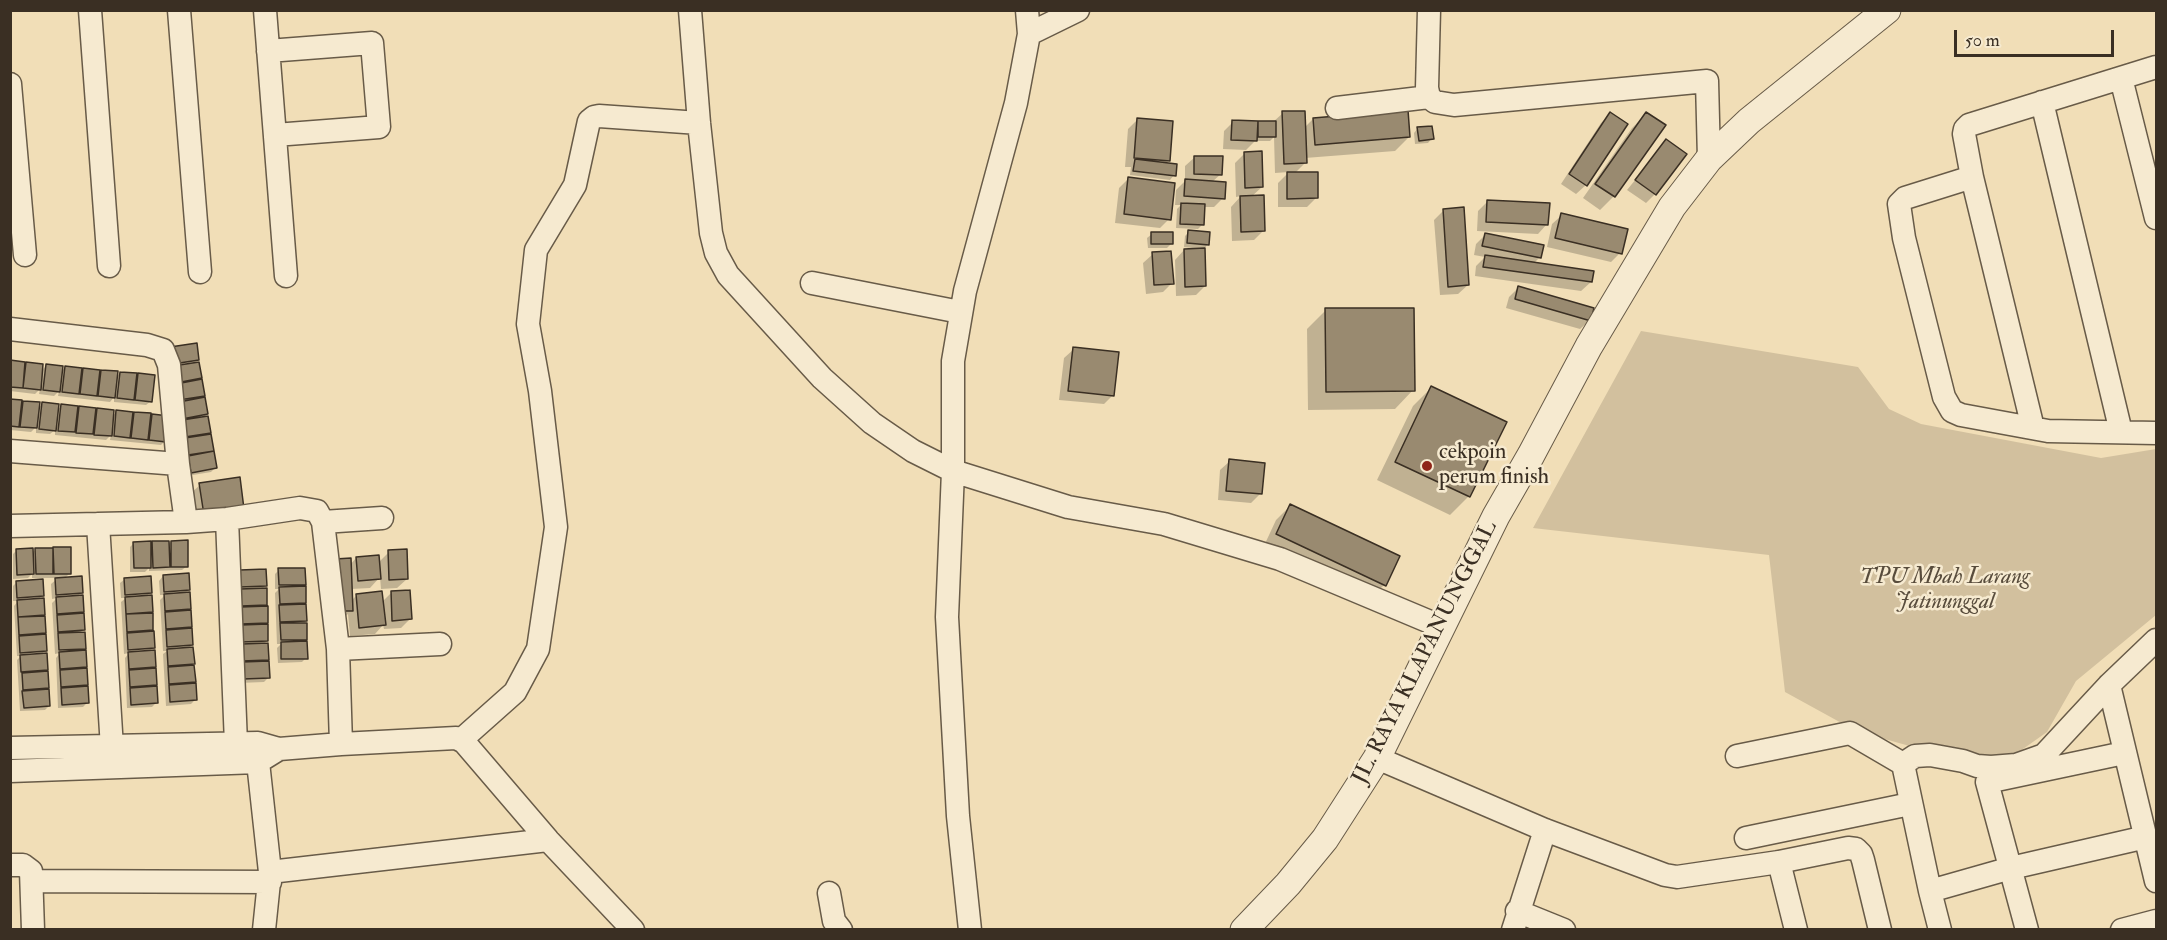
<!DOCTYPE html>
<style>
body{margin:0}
#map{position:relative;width:2167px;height:940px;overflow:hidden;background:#f1deb7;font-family:"IM FELL Double Pica",serif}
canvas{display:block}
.frame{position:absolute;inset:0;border:12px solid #3a2f23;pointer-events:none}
.scale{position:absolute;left:1954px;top:30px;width:160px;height:27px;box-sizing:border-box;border:3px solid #3a2f23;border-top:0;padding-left:8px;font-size:18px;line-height:21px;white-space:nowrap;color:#3a2f23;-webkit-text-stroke:4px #f6ead0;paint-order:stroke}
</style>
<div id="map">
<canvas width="2167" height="940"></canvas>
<div class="frame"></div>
<div class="scale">50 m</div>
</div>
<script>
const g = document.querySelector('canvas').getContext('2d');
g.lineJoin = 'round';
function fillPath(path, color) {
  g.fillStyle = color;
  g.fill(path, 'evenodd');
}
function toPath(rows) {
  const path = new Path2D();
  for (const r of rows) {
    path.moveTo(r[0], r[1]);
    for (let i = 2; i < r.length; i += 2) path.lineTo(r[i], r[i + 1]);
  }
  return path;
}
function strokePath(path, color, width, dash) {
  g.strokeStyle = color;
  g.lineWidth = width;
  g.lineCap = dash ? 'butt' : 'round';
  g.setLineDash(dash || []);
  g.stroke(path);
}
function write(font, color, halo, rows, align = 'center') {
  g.font = font + ' "IM FELL Double Pica",serif';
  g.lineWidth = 5;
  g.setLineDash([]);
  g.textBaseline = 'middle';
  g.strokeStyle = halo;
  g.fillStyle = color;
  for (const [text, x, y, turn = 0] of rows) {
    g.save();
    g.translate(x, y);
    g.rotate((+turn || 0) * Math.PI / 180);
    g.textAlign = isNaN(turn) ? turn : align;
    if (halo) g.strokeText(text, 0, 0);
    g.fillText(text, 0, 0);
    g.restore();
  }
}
fillPath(toPath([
 [1641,331,1858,367,1889,409,1921,424,2101,458,2156,449,2156,615,2076,681,2047,732,2013,756,1949,757,1856,731,1785,692,1769,555,1533,528]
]), '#d2c09e');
fillPath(toPath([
 [1283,113,1304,128,1313,119,1409,137,1395,151,1305,158,1305,163,1294,174,1316,198,1307,207,1278,207,1278,183,1289,172,1275,173,1274,137,1270,141,1255,141,1246,150,1223,149,1224,131,1233,122,1273,122],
 [1610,114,1586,185,1576,194,1561,184,1601,123],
 [1646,114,1614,196,1600,210,1583,198,1632,128],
 [1137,120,1169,160,1165,164,1174,175,1170,180,1130,175,1131,167,1125,167,1128,129],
 [1418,128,1432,138,1428,143,1415,144,1414,133],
 [1667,141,1655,194,1646,203,1627,190],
 [1245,153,1262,187,1251,197,1264,230,1254,240,1232,241,1231,207,1241,196,1236,197,1235,163],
 [1195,157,1221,174,1212,182,1223,198,1214,207,1203,207,1202,225,1198,229,1176,228,1177,209,1181,205,1175,205,1176,190,1185,181,1185,166],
 [1128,179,1169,219,1160,228,1115,223,1119,188],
 [1487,202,1547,224,1538,234,1477,231,1478,211],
 [1444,210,1468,285,1458,294,1440,295,1434,220],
 [1562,215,1620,253,1611,262,1547,247,1552,224],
 [1189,232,1208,244,1204,249,1205,286,1196,295,1176,296,1175,260,1184,250,1192,250,1192,248,1184,247,1185,236],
 [1152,234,1171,244,1167,248,1148,248,1147,238],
 [1485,235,1540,257,1533,264,1591,282,1581,291,1475,276,1476,266,1485,257,1474,255,1476,244],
 [1153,254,1172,283,1163,292,1146,294,1143,263],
 [1518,288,1590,320,1580,329,1506,308,1509,297],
 [1326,310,1413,390,1395,409,1308,410,1307,329],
 [1074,349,1113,395,1104,404,1059,400,1064,358],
 [166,353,198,359,193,364,198,363,203,396,199,400,206,414,202,419,207,418,215,468,211,472,187,476],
 [10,362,42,365,41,371,46,366,60,372,65,368,116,373,116,377,120,373,153,377,151,401,146,405,114,402,114,397,110,402,58,396,59,391,54,396,39,394,40,389,35,394,10,391],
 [1431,388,1469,496,1450,515,1377,480,1413,406],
 [10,401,38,404,37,409,43,404,57,410,62,406,95,409,94,414,98,410,112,416,117,412,168,417,165,441,161,445,110,440,111,435,106,440,55,435,55,430,50,434,36,433,36,427,31,432,10,430],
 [1230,461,1260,494,1251,503,1218,500,1220,470],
 [200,485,234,518,195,524,190,494],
 [1290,506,1384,585,1370,599,1263,548,1276,520],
 [186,542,187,566,182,570,149,571,149,568,145,572,130,572,130,547,134,543,149,547,153,543],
 [36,549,69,549,70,573,64,579,81,593,77,597,81,597,83,630,80,633,84,648,80,652,84,652,87,703,83,707,58,708,56,658,60,653,55,654,52,603,57,598,52,599,51,584,58,578,32,578,32,574,28,578,13,579,13,554,17,550,32,553],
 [389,552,407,579,397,588,381,589,380,577,370,588,351,589,351,601,356,596,382,602,392,592,410,619,401,628,384,629,383,625,375,634,350,636,348,614,342,619,350,565,356,558,378,563],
 [279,570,304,584,300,588,304,588,306,639,301,643,306,658,302,662,278,663,277,648,281,644,277,644,275,593,279,589,275,589,275,574],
 [163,576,189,590,184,594,189,594,192,645,188,649,192,649,195,700,191,704,166,706,163,654,167,651,163,651,160,600,165,595,160,595,159,581],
 [236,576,265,586,261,590,266,589,267,641,263,645,267,645,268,678,264,682,239,683],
 [125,579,150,593,146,597,150,597,153,648,149,652,153,652,156,703,152,707,127,708,125,658,129,653,124,654,121,602,126,598,121,598,120,583],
 [17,582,42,596,38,600,42,600,44,632,41,636,45,651,41,655,46,655,49,706,45,710,20,711,17,660,21,656,17,656,14,606,18,601,13,601,13,586]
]), '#0003');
const building = toPath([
 [1408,110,1410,137,1315,145,1313,118,1408,110],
 [1282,111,1305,111,1307,163,1284,164,1282,111],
 [1610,112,1628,124,1587,186,1569,174,1610,112],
 [1646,112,1666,125,1615,197,1595,184,1646,112],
 [1137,118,1173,121,1170,161,1134,158,1137,118],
 [1232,120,1258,121,1257,141,1231,140,1232,120],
 [1258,121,1276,121,1276,137,1258,137,1258,121],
 [1432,126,1434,139,1419,141,1417,127,1432,126],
 [1666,139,1687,154,1656,195,1635,180,1666,139],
 [1262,151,1263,187,1245,188,1244,152,1262,151],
 [1194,156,1223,156,1222,175,1194,174,1194,156],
 [1135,159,1177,164,1176,176,1133,171,1135,159],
 [1287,172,1318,172,1318,198,1287,199,1287,172],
 [1128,177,1175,183,1171,220,1124,214,1128,177],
 [1185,179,1226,182,1225,199,1184,196,1185,179],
 [1264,195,1265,231,1241,232,1240,196,1264,195],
 [1487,200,1550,203,1548,225,1486,222,1487,200],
 [1181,203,1205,204,1204,225,1180,224,1181,203],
 [1464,207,1469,285,1448,287,1443,209,1464,207],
 [1561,213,1628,229,1622,254,1555,238,1561,213],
 [1188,230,1210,232,1209,245,1187,243,1188,230],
 [1151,232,1173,232,1173,244,1151,244,1151,232],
 [1485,233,1544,245,1541,258,1482,246,1485,233],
 [1205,248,1206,286,1185,287,1184,249,1205,248],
 [1171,251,1174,284,1154,285,1152,252,1171,251],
 [1485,255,1594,271,1592,282,1483,267,1485,255],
 [1518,286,1594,308,1591,321,1515,299,1518,286],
 [1325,308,1414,308,1415,391,1326,392,1325,308],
 [197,343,199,360,173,364,170,347,197,343],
 [1073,347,1119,352,1114,396,1068,391,1073,347],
 [10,360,25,362,23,388,10,387,10,360],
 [26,362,43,364,41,390,23,388,26,362],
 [199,362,202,378,176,383,173,366,199,362],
 [46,364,63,366,60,392,43,390,46,364],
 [65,366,82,368,79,394,62,392,65,366],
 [83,368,100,370,97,396,80,394,83,368],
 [101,370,118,371,115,398,98,396,101,370],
 [120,372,137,373,134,400,117,398,120,372],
 [138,373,155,375,152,402,135,400,138,373],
 [202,379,205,396,179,400,176,384,202,379],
 [1431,386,1507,422,1470,497,1395,462,1431,386],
 [205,397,208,414,182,419,179,402,205,397],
 [10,399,22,400,19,427,10,426,10,399],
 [23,401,40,402,37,428,20,427,23,401],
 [42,402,59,404,56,431,39,429,42,402],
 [61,404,78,406,75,432,58,431,61,404],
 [79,406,96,408,93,434,76,433,79,406],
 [97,408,114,410,112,436,94,435,97,408],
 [116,410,133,412,130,438,114,436,116,410],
 [134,412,151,413,148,440,131,438,134,412],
 [152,414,169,416,166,442,149,440,152,414],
 [208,416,211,433,185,437,182,420,208,416],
 [211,434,214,451,188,455,185,438,211,434],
 [214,451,217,468,191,473,188,456,214,451],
 [1229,459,1265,463,1262,494,1226,491,1229,459],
 [240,477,244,509,204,515,199,483,240,477],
 [1290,504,1400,556,1386,586,1276,534,1290,504],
 [188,540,188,567,171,567,171,541,188,540],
 [151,541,151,568,134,568,133,542,151,541],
 [152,541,169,541,170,567,153,568,152,541],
 [53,547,71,547,71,574,54,574,53,547],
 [33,548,34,574,17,575,16,549,33,548],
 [35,548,53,548,53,574,36,574,35,548],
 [407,549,408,579,389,580,388,550,407,549],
 [379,555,381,579,358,581,356,557,379,555],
 [351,558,353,611,336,611,335,559,351,558],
 [278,568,305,568,306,585,279,585,278,568],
 [266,569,267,586,240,587,240,570,266,569],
 [189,573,190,590,164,592,163,575,189,573],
 [82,576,83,593,56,595,55,578,82,576],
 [151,576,152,593,125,595,124,578,151,576],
 [43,579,44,596,17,598,16,581,43,579],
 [306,586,306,603,280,604,279,587,306,586],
 [267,588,267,605,241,606,240,589,267,588],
 [410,590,412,619,392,621,391,591,410,590],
 [382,591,386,625,359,628,356,594,382,591],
 [190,592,191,609,165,611,164,594,190,592],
 [83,595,84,612,57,614,56,597,83,595],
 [152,595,153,612,126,614,125,597,152,595],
 [44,598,45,615,18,617,17,600,44,598],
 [306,604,307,621,280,622,279,605,306,604],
 [268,606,268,623,241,624,241,607,268,606],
 [191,610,192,627,166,629,165,612,191,610],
 [84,613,85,630,58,632,57,615,84,613],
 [153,613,153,630,127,632,126,614,153,613],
 [45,616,46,633,19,635,18,617,45,616],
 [280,623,307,623,307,640,281,640,280,623],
 [268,624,268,641,242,642,241,625,268,624],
 [192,628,193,645,167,647,166,630,192,628],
 [154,631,155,648,128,650,127,633,154,631],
 [85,632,86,649,59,650,58,633,85,632],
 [46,634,47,651,20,653,19,636,46,634],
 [307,641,308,659,281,659,281,642,307,641],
 [268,643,269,660,242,661,242,644,268,643],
 [193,647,195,664,168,666,167,649,193,647],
 [86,650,87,667,60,669,59,652,86,650],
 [155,650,156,667,129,669,128,652,155,650],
 [47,653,48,670,21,672,20,655,47,653],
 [269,661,270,678,243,679,242,662,269,661],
 [194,665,196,682,169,684,168,667,194,665],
 [87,668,88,685,61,687,60,670,87,668],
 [156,668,157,685,130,687,129,670,156,668],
 [48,671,49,688,23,690,22,673,48,671],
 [196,683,197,700,170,702,169,685,196,683],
 [88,686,89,703,62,705,61,688,88,686],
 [157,686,158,703,131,705,130,688,157,686],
 [49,689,50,706,24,708,22,691,49,689]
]);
fillPath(building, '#998a70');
strokePath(building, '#3a2f23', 1.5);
const minor = toPath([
 [90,10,109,266],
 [179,10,200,272],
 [265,10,286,276],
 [690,10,699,123,711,233,716,253,728,275,822,378,872,423,913,451,953,471,1068,507,1164,524,1280,559,1442,627],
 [1429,10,1427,88,1429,97,1435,102,1454,105,1707,81,1709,159],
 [1029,34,1078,10],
 [268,51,372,43,379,127,275,135],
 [2156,67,1969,125,1965,129,1964,134,1972,177,1905,198,1899,204,1904,238,1944,397,1952,411,1961,415,2048,431,2156,433],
 [2121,78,2156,218],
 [10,84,25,255],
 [2042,102,2121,432],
 [1337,108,1429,97],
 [1972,177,2033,428],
 [812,283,960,312],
 [10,329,147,345,163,350,169,365,178,464,186,522],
 [10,451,178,464],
 [227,519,236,744],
 [323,522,382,518],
 [98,524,112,748],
 [10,526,186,522,227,519,300,508,317,511,323,522,338,649,341,744],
 [338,649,440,644],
 [2109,685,2156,881],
 [461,740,515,692,538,649,556,527,540,391,528,324,536,250,575,185,589,121,594,117,599,116,699,123],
 [10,748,258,743,279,749,341,744,456,738,464,742,548,840,633,930],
 [258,748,258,762,270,872,264,930],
 [1737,756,1850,733,1903,764,1930,891,2011,868,2146,837],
 [1377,758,1545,830,1665,875,1677,877,1779,862,1848,848,1856,849,1861,854,1863,860,1880,930],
 [1903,764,1915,756,1930,755,1963,761,1977,766,1991,767,2016,765,2044,755,2109,685,2156,640],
 [10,771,258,762,279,749],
 [1746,838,1910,804],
 [1779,862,1796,930],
 [10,865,23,865,31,871,33,930],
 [270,872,548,840],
 [32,881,270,882],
 [1930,891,1940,930],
 [829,893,834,921,841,930],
 [1517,911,1564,930],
 [970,930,958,816,947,617,953,471,953,361,965,291,1016,103,1029,34,1027,10],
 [1513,930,1545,830],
 [2027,930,1987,782,2124,753],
 [2122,930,2156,921]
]);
const tertiary = toPath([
 [1244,930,1288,884,1325,839,1377,758,1496,516,1531,455,1589,346,1672,207,1709,159,1749,121,1887,10]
]);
strokePath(minor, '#685b48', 25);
strokePath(tertiary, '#685b48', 29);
strokePath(minor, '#f6ead0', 22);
strokePath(tertiary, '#f6ead0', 27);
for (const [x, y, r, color] of [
 [1427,466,6,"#8f2418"]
]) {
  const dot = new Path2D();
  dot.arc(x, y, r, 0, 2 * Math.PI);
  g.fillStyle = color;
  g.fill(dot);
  strokePath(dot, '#f6ead0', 2);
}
write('22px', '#3a2f23', '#f6ead0', [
 ["cekpoin",1439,453],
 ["perum finish",1439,478]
], 'left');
write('italic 22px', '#584c3c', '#f6ead0', [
 ["TPU Mbah Larang",1945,578],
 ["Jatinunggal",1945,603]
]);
write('22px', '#3a2f23', '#f6ead0', [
 ["JL. RAYA KLAPANUNGGAL",1426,653,-63]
]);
</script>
